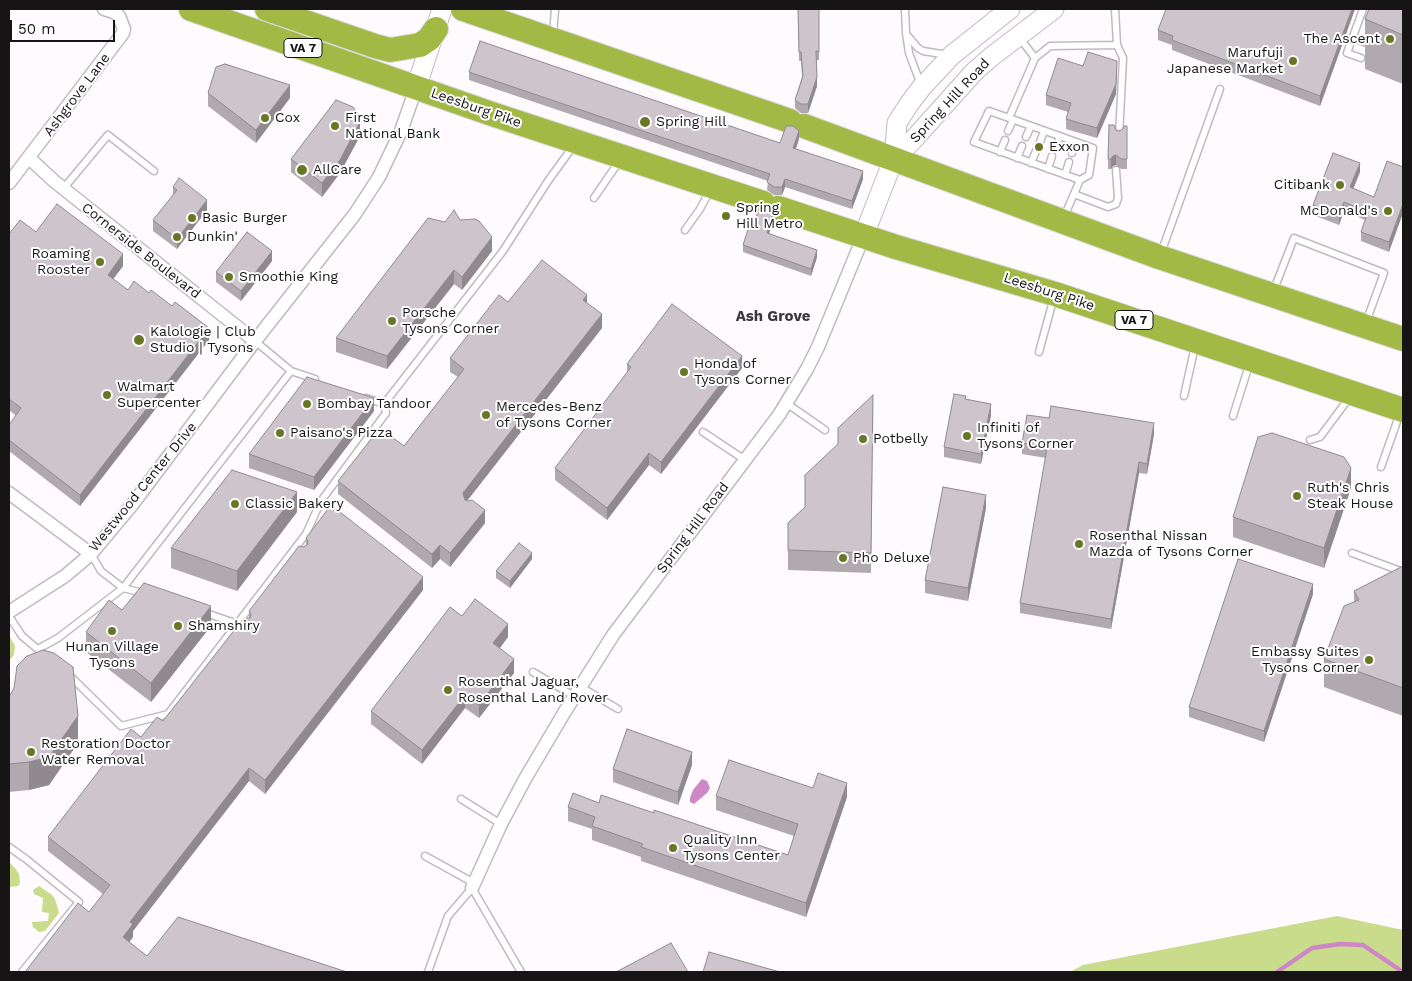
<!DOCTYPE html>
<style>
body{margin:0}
#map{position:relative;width:1412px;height:981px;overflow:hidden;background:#fffafe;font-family:"Work Sans",sans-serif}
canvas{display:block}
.frame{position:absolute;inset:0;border:10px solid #171416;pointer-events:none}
.scale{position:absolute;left:10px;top:20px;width:105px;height:22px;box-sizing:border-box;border:2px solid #171416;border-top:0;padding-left:6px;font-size:15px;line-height:18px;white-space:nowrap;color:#171416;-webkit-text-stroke:4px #fff;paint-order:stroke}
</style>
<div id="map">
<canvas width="1412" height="981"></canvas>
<div class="frame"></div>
<div class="scale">50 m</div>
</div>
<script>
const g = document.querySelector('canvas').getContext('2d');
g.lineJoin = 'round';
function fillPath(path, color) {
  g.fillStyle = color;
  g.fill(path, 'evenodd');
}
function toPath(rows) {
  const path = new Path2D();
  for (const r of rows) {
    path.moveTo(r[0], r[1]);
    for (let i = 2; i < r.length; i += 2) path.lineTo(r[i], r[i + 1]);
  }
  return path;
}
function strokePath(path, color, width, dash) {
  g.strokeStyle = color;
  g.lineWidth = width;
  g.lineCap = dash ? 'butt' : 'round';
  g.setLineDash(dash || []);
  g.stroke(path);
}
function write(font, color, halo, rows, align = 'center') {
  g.font = font + ' "Work Sans",sans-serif';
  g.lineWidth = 4;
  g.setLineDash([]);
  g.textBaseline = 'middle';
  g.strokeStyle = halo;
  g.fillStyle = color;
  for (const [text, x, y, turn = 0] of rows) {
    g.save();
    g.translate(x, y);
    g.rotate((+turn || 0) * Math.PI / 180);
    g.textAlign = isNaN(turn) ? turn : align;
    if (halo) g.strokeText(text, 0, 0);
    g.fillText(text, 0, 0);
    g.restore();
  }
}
fillPath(toPath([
 [9,635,15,646,14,655,9,661],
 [9,862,15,868,19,874,20,883,18,886,9,887],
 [39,886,52,895,55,899,59,913,45,931,39,932,33,927,32,922,48,921,49,913,42,912,43,898,34,894,33,890],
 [1337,916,1403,930,1403,972,1070,972,1083,965]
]), '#c8dc8b');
fillPath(toPath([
 [702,779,707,781,710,788,707,793,694,804,690,802,690,798,693,790]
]), '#cf86c6');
strokePath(toPath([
 [1277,972,1312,948,1340,944,1363,945,1403,972]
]), '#cf86c6', 4.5);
const lane = toPath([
 [905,9,906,33,909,53,921,85],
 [906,34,918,48,923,51,948,55],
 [553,35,555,9],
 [1019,37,1035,58],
 [1353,38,1367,43],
 [1117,45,1123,58,1119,136],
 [1361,58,1347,53,1363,9],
 [1009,118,1093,148,1089,175,1080,180],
 [1008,131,1013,120],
 [1026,137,1031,126],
 [1040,142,1044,131],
 [1056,147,1060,136],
 [1000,152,1005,140],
 [1072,153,1076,142],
 [1017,158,1022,146],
 [1031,163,1036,151],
 [1048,169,1052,156],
 [1065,175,1069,162],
 [63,189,108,135,154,171],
 [1074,194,1108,207,1116,204,1118,198,1116,170],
 [594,198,620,160],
 [1064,217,1080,180,974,142,989,111,1009,118,1035,58,1050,46,1117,45,1115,9],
 [685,230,700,209,710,190],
 [1161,253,1220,89],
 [1273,292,1294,238,1384,273,1366,322],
 [255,341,291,371,315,379],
 [1039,352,1054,297],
 [1184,396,1195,346],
 [366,398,384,404],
 [786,403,825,430],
 [384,404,503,251,548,181,574,145],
 [1233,416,1250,362],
 [703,432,745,460],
 [1310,440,1320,437,1349,398],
 [1381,467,1400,413],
 [1352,553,1403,572],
 [91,554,101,571,123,588,143,593],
 [203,612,241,625],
 [9,616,22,636,46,656],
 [38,649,58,638,123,588,291,371],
 [533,672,574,696],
 [69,675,121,726,168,714,306,534,321,501,386,413,384,404],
 [581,687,618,709],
 [461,799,501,824],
 [9,847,26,859,79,902,22,972],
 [425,856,474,883],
 [428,972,448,916,472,888,521,972]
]);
const street = toPath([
 [29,158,54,181,255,341],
 [9,183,123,33,124,29,119,16,114,12,104,9],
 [9,493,91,554],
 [9,612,65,576,91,554,132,505,255,341,355,214,379,177,401,131,416,88],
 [472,888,501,824,525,779,564,713,613,635,779,415,807,369,818,347,864,235]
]);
const secondary = toPath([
 [416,88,442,9],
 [894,158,913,140,974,72,991,57,1054,9],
 [864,235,894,158,897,123,909,104,922,87,952,55,1010,9]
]);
const highway = toPath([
 [191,9,492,114,763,203],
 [267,9,375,46,390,50,420,45,429,39,436,29],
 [463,9,790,121],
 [804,126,1159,257,1403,339],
 [778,208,896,247,1055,294,1403,410]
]);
strokePath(lane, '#c1b9c0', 9);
strokePath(street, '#c1b9c0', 15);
strokePath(secondary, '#c1b9c0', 21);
strokePath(highway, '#dad9da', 26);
strokePath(lane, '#fff', 6);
strokePath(street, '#fff', 12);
strokePath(secondary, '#fff', 19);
strokePath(highway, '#a2ba45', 24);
fillPath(toPath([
 [798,9,819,9,819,60,816,60,817,86,808,113,801,113,795,108,795,100,802,77,801,61,799,61],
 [1166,9,1355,9,1320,106,1172,50,1172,45,1158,40,1158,30],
 [1403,9,1403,84,1365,69,1365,19],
 [1083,66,1117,71,1116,94,1097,138,1066,129,1066,119,1068,112,1046,105,1046,95],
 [469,72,780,143,799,139,796,149,863,179,852,209,785,187,782,195,774,195,767,190,768,181,469,80],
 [208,93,290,98,256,143,208,106],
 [1127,126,1127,169,1121,169,1116,165,1113,166,1111,169,1108,169,1108,159,1116,130,1119,131],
 [360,136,340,173,322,197,291,172,291,159],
 [1403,167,1389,252,1361,241,1361,232,1365,220,1344,211,1339,225,1313,215,1313,205,1360,172,1353,189,1374,197],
 [173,187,207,210,177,249,153,231,153,220,173,195],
 [460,220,492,251,462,290,454,284,387,369,336,352,336,338,445,222],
 [773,221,769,233,817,257,811,276,743,252,743,245,752,228],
 [36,232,123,266,113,279,128,290,209,340,80,506,9,451,9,425,16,416,9,410,9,234],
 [272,261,241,301,216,282,216,272],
 [587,303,602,328,467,501,485,523,450,567,440,559,432,568,338,494,338,481,404,446,458,377,450,372,450,358],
 [627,364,742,368,661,474,649,465,607,520,555,480,555,468,627,373],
 [873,395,871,573,788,570,788,523,805,507,838,445],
 [966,400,991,415,981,464,944,457,944,447],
 [374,411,314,490,249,468,249,454],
 [1049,418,1154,434,1147,474,1139,473,1111,629,1020,613,1020,603,1046,458,1022,454,1022,443],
 [1351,488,1324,568,1233,537,1233,517],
 [986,508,968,601,925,593,925,580],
 [297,512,237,591,171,568,171,548],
 [306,538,423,590,265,794,249,781,133,931,133,937,129,942,147,956,25,972,89,912,103,894,48,851,48,837,141,737,163,721,249,618,249,611,303,547,306,546],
 [532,559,510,588,496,578,496,571],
 [1403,566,1403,716,1324,687,1324,659,1354,602,1354,591],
 [1313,594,1264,742,1189,717,1189,707],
 [122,610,211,626,151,702,86,652,86,632],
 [462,616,508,637,500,648,514,673,479,718,465,708,422,764,371,724,371,711],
 [9,697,78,743,49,785,29,790,9,792],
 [692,765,678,805,613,782,613,769],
 [813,788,847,797,806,917,641,861,641,857,592,840,592,829,568,821,568,807,599,803,654,813,788,855,794,836,716,810,716,796]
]), '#b0a9af');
fillPath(toPath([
 [1352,9,1355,9,1320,106,1320,96],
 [1117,61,1116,94,1097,138,1097,128],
 [817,77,817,86,808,113,808,104],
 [290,85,290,98,256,143,256,130],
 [360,122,360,136,340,173,322,197,322,183],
 [799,131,799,139,793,156,793,148],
 [1116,155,1116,165,1113,166,1111,169,1111,159,1113,156],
 [1360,163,1360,172,1350,197,1350,187],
 [863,171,863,179,852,209,852,201],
 [785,179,785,187,782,195,782,187],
 [207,200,207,210,177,249,177,239],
 [1344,202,1344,211,1339,225,1339,215],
 [1403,204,1403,213,1389,252,1389,242],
 [773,214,773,221,767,240,767,233],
 [492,237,492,251,462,290,462,277],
 [817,250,817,257,811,276,811,269],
 [272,251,272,261,241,301,241,291],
 [123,254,123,266,108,286,108,275],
 [454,270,454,284,387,369,387,356],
 [587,295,587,309,583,300],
 [602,314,602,328,463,506,463,493],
 [209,328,209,340,80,506,80,495],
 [742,356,742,368,661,474,661,462],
 [374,398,374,411,314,490,314,477],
 [991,404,991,415,981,464,981,454],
 [1154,423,1154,434,1147,474,1147,464],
 [649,453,649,465,607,520,607,508],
 [1139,462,1139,473,1111,629,1111,619],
 [1351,468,1351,488,1324,568,1324,548],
 [297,492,297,512,237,591,237,571],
 [986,495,986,508,968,601,968,588],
 [485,510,485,523,450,567,450,553],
 [440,545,440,559,432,568,432,554],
 [532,553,532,559,510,588,510,581],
 [423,577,423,590,265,794,265,780],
 [1313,584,1313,594,1264,742,1264,731],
 [211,606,211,626,151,702,151,683],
 [508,624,508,637,493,657,493,643],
 [514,659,514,673,479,718,479,705],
 [465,695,465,708,422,764,422,750],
 [78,716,78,743,49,785,29,790,29,762],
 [692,752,692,765,678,805,678,792],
 [249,768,249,781,133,931,133,937,123,951,123,937,130,922],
 [847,783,847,797,806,917,806,903]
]), '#908a8e');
const building = toPath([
 [798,9,819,9,819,52,816,51,817,77,808,104,801,104,795,100,803,76,801,52,799,52,798,9],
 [1166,9,1352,9,1320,96,1172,40,1173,36,1158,30,1166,9],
 [1369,9,1403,9,1403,35,1365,19,1369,9],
 [480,41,780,143,786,126,793,126,799,131,793,148,863,171,852,201,785,179,782,187,774,187,767,182,770,174,469,72,480,41],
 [1088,52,1117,61,1116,84,1097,128,1066,119,1071,103,1046,95,1058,58,1083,66,1088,52],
 [225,64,290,85,256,130,208,93,216,67,225,64],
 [336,100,353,107,359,115,360,122,340,160,322,183,291,159,336,100],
 [1109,125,1114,125,1116,130,1119,131,1123,129,1124,126,1127,126,1127,159,1121,159,1116,155,1113,156,1111,159,1108,159,1109,125],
 [1333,153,1360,163,1350,187,1374,197,1387,161,1403,167,1403,204,1389,242,1361,232,1368,212,1344,202,1339,215,1313,205,1333,153],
 [179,178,207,200,177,239,153,220,177,190,173,187,179,178],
 [57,204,123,254,108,275,128,290,134,281,149,293,151,290,172,306,175,302,209,328,80,495,9,440,9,425,21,408,9,399,9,234,20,220,36,232,57,204],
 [759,209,767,209,773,214,767,233,817,250,811,269,743,245,749,226,752,228,759,209],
 [454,210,460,220,475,219,479,221,492,237,462,277,454,270,387,356,336,338,428,218,445,222,454,210],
 [247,232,272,251,241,291,216,272,247,232],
 [542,260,587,295,583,300,602,314,463,493,465,500,468,501,472,500,485,510,450,553,440,545,432,554,338,481,380,428,404,446,464,369,450,358,499,295,508,302,542,260],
 [672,304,742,356,661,462,649,453,607,508,555,468,631,367,627,364,672,304],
 [307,377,374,398,314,477,249,454,307,377],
 [954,394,966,396,965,399,991,404,981,454,944,447,954,394],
 [873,395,871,553,788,550,788,523,805,507,805,475,838,444,838,428,873,395],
 [1051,406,1154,423,1147,464,1139,462,1111,619,1020,603,1047,448,1022,443,1027,415,1049,418,1051,406],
 [1272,433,1344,457,1351,468,1324,548,1233,517,1258,437,1272,433],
 [232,470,297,492,237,571,171,548,232,470],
 [943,487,986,495,968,588,925,580,943,487],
 [331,505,423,577,265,780,249,768,130,922,133,924,123,937,147,956,178,917,347,972,25,972,78,903,89,912,110,885,48,837,131,729,141,737,157,717,163,721,243,619,250,618,251,614,249,611,299,546,303,547,307,545,308,542,306,538,331,505],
 [519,543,532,553,510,581,496,571,519,543],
 [1238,559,1313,584,1264,731,1189,707,1238,559],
 [1403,566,1403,688,1324,659,1344,606,1359,600,1354,591,1403,566],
 [144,583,211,606,151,683,86,632,109,600,122,610,144,583],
 [475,599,508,624,493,643,514,659,479,705,465,695,422,750,371,711,450,607,462,616,475,599],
 [43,650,54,653,73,667,78,716,49,757,29,762,9,764,9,697,14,688,17,666,27,656,43,650],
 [627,729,692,752,678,792,613,769,627,729],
 [729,760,813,788,818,773,847,783,806,903,641,847,643,844,592,826,595,817,568,807,573,793,599,803,601,795,654,813,654,810,788,855,798,824,716,796,729,760],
 [671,943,688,972,616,972,671,943],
 [709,952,780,972,703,972,709,952]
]);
fillPath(building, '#cdc5cb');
strokePath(building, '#908a8e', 1);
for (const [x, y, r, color] of [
 [1390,39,5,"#677725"],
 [1293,61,5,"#677725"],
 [265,118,5,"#677725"],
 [645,122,6,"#677725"],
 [335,126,5,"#677725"],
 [1039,147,5,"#677725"],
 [302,170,6,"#677725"],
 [1340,185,5,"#677725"],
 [1388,211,5,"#677725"],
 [726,216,5,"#677725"],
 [192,218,5,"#677725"],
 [177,237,5,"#677725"],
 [100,262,5,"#677725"],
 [229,277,5,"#677725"],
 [392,321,5,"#677725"],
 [139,340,6,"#677725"],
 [684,372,5,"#677725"],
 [107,395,5,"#677725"],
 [307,404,5,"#677725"],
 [486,415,5,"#677725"],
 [280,433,5,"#677725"],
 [967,436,5,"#677725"],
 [863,439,5,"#677725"],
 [1297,496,5,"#677725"],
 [235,504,5,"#677725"],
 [1079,544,5,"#677725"],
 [843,558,5,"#677725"],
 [178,626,5,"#677725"],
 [112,631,5,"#677725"],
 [1369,660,5,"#677725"],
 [448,690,5,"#677725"],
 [31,752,5,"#677725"],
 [673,848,5,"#677725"]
]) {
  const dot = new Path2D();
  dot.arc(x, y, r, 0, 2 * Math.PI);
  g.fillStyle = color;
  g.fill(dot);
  strokePath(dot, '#fff', 2);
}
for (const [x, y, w] of [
 [303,48,38],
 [1134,320,38]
]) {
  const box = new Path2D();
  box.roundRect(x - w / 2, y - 9.5, w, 19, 4);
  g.fillStyle = '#fff';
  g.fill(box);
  strokePath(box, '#171416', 1);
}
write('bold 12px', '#171416', null, [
 ["VA 7",303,48],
 ["VA 7",1134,320]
]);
write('14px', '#171416', '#fff', [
 ["The Ascent",1380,39,"right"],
 ["Marufuji",1283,53,"right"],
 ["Japanese Market",1283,69,"right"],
 ["Cox",275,118],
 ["First",345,118],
 ["National Bank",345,134],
 ["Spring Hill",656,122],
 ["Exxon",1049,147],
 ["AllCare",313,170],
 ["Citibank",1330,185,"right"],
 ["Spring",736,208],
 ["Hill Metro",736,224],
 ["McDonald's",1378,211,"right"],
 ["Basic Burger",202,218],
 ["Dunkin'",187,237],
 ["Roaming",90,254,"right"],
 ["Rooster",90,270,"right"],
 ["Smoothie King",239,277],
 ["Porsche",402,313],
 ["Tysons Corner",402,329],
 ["Kalologie | Club",150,332],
 ["Studio | Tysons",150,348],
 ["Honda of",694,364],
 ["Tysons Corner",694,380],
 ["Walmart",117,387],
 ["Supercenter",117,403],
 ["Bombay Tandoor",317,404],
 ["Mercedes-Benz",496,407],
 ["of Tysons Corner",496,423],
 ["Infiniti of",977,428],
 ["Tysons Corner",977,444],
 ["Paisano's Pizza",290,433],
 ["Potbelly",873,439],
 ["Ruth's Chris",1307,488],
 ["Steak House",1307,504],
 ["Classic Bakery",245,504],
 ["Rosenthal Nissan",1089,536],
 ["Mazda of Tysons Corner",1089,552],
 ["Pho Deluxe",853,558],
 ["Shamshiry",188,626],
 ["Hunan Village",112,647,"center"],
 ["Tysons",112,663,"center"],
 ["Embassy Suites",1359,652,"right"],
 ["Tysons Corner",1359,668,"right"],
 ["Rosenthal Jaguar,",458,682],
 ["Rosenthal Land Rover",458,698],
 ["Restoration Doctor",41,744],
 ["Water Removal",41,760],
 ["Quality Inn",683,840],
 ["Tysons Center",683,856]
], 'left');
write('14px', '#171416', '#fff', [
 ["Ashgrove Lane",77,95,-53],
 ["Spring Hill Road",950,101,-47],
 ["Leesburg Pike",476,108,19],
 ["Cornerside Boulevard",141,251,38],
 ["Leesburg Pike",1049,292,18],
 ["Westwood Center Drive",143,487,-51],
 ["Spring Hill Road",693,528,-53]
]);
write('bold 15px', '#3e383d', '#fff', [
 ["Ash Grove",773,317]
]);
</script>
